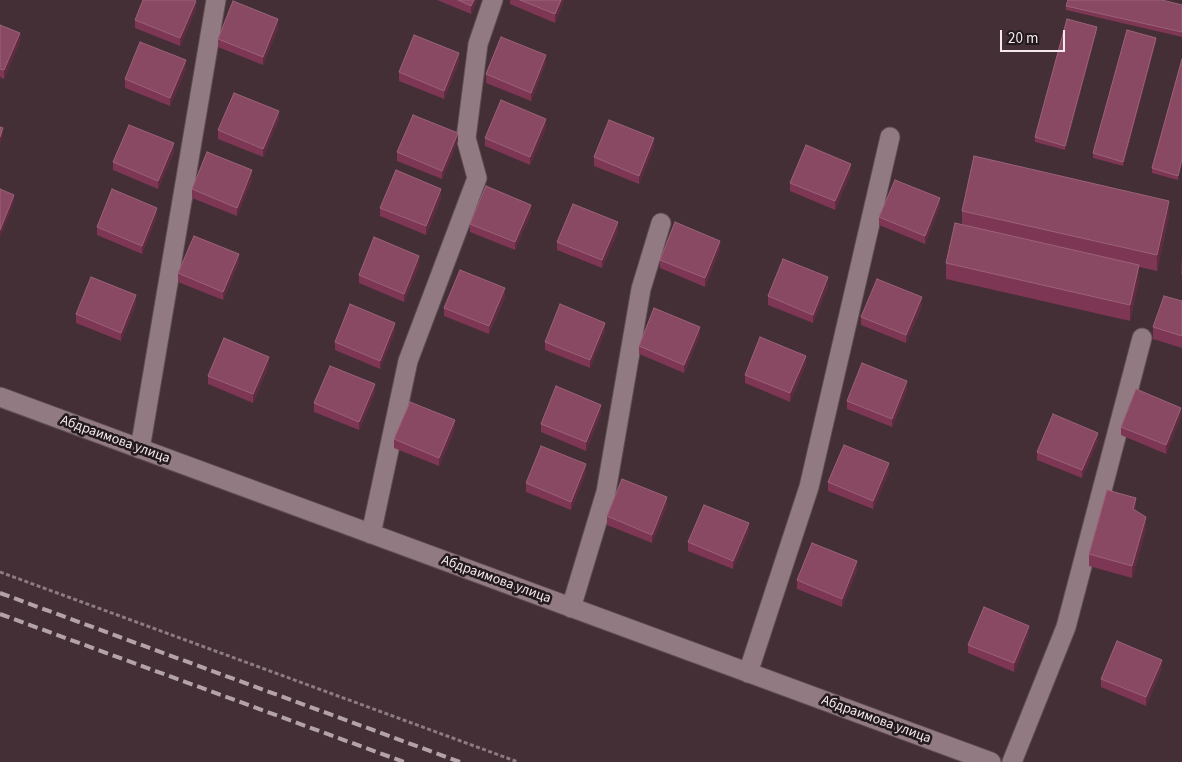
<!DOCTYPE html>
<meta charset="utf-8">
<style>
body{margin:0}
#map{position:relative;width:1182px;height:762px;overflow:hidden;background:#432f35;font-family:"Source Sans 3",sans-serif}
canvas{display:block}
.scale{position:absolute;left:1000px;top:30px;width:65px;height:22px;box-sizing:border-box;border:2px solid #f6e9ed;border-top:0;padding-left:6px;font-size:15px;line-height:18px;white-space:nowrap;color:#f6e9ed;-webkit-text-stroke:4px #231a1d;paint-order:stroke}
</style>
<div id="map">
<canvas width="1182" height="762"></canvas>
<div class="scale">20 m</div>
</div>
<script>
const g = document.querySelector('canvas').getContext('2d');
g.lineJoin = 'round';
function toPath(rows) {
  const path = new Path2D();
  for (const r of rows) {
    path.moveTo(r[0], r[1]);
    for (let i = 2; i < r.length; i += 2) path.lineTo(r[i], r[i + 1]);
  }
  return path;
}
function strokePath(path, color, width, dash) {
  g.strokeStyle = color;
  g.lineWidth = width;
  g.lineCap = dash ? 'butt' : 'round';
  g.setLineDash(dash || []);
  g.stroke(path);
}
function fillPath(path, color) {
  g.fillStyle = color;
  g.fill(path, 'evenodd');
}
function write(font, color, halo, rows, align = 'center') {
  g.font = font + ' "Source Sans 3",sans-serif';
  g.lineWidth = 5;
  g.setLineDash([]);
  g.textBaseline = 'middle';
  g.strokeStyle = halo;
  g.fillStyle = color;
  for (const [text, x, y, turn = 0] of rows) {
    g.save();
    g.translate(x, y);
    g.rotate((+turn || 0) * Math.PI / 180);
    g.textAlign = isNaN(turn) ? turn : align;
    if (halo) g.strokeText(text, 0, 0);
    g.fillText(text, 0, 0);
    g.restore();
  }
}
const street = toPath([
 [0,397,991,762],
 [140,449,216,0],
 [371,534,408,361,477,178,466,138,478,44,493,0],
 [571,608,606,492,641,289,661,223],
 [748,673,809,487,890,137],
 [1012,762,1066,627,1142,338]
]);
strokePath(street, '#5e4e53', 21);
strokePath(toPath([
 [0,572,518,762]
]), '#8c7b80', 3, [4, 2.5]);
strokePath(street, '#927a82', 19);
strokePath(toPath([
 [0,593,460,762],
 [0,614,404,762]
]), '#b3a3a8', 4, [10, 5]);
fillPath(toPath([
 [437,0,477,0,471,14],
 [510,0,564,0,555,23,510,4],
 [1182,5,1182,37,1066,10,1066,6],
 [196,9,180,46,135,28,135,20],
 [0,25,20,41,4,79,0,77],
 [278,28,263,65,218,47,218,39],
 [1097,31,1065,150,1035,142,1035,137],
 [1156,42,1123,166,1093,158,1093,153],
 [1182,59,1178,180,1152,173,1152,168],
 [459,62,444,99,399,81,399,72],
 [546,63,531,101,486,83,486,74],
 [186,69,170,106,125,88,125,79],
 [279,119,263,157,218,139,218,130],
 [546,128,530,165,485,146,485,138],
 [458,141,442,179,397,161,397,152],
 [654,147,639,184,594,166,594,157],
 [174,152,158,189,113,170,113,162],
 [851,172,835,210,790,191,790,183],
 [252,179,237,216,192,198,192,189],
 [441,198,426,235,380,216,380,208],
 [940,206,925,244,879,225,879,217],
 [962,211,1169,216,1157,271,1139,267,1139,280,1130,321,946,279,946,263,962,225],
 [531,213,515,250,470,232,470,224],
 [157,216,142,254,97,235,97,227],
 [618,231,602,268,557,250,557,242],
 [720,249,705,287,660,268,660,260],
 [1182,256,1182,275,1181,274],
 [239,262,223,300,178,282,178,273],
 [419,265,404,302,359,283,359,275],
 [828,286,813,323,768,305,768,296],
 [505,297,489,334,444,316,444,308],
 [1182,301,1182,348,1153,339,1153,327],
 [136,304,121,341,76,323,76,314],
 [922,306,906,343,861,325,861,317],
 [395,331,380,369,335,350,335,342],
 [605,331,590,368,545,350,545,342],
 [700,335,684,373,639,354,639,346],
 [806,364,790,402,745,383,745,375],
 [269,365,253,403,208,384,208,376],
 [907,390,892,427,847,409,847,401],
 [375,392,359,430,314,412,314,403],
 [601,413,586,451,541,432,541,424],
 [1181,416,1166,454,1121,435,1121,427],
 [455,429,439,466,394,448,394,439],
 [1098,441,1082,478,1037,460,1037,452],
 [586,472,571,510,526,492,526,483],
 [889,472,873,509,828,491,828,482],
 [667,506,652,543,607,525,607,516],
 [1136,510,1146,529,1132,578,1089,566,1089,554],
 [749,531,733,569,688,551,688,542],
 [857,570,842,607,797,589,797,580],
 [1029,634,1014,672,968,653,968,645],
 [1162,668,1146,706,1101,687,1101,679]
]), '#7d3653');
fillPath(toPath([
 [474,0,477,0,471,14,471,6],
 [561,0,564,0,555,23,555,14],
 [196,1,196,9,180,46,180,38],
 [278,19,278,28,263,65,263,57],
 [1097,27,1097,31,1065,150,1065,146],
 [20,33,20,41,4,79,4,70],
 [1156,38,1156,42,1123,166,1123,162],
 [459,53,459,62,444,99,444,91],
 [546,55,546,63,531,101,531,93],
 [186,60,186,69,170,106,170,98],
 [279,111,279,119,263,157,263,149],
 [546,119,546,128,530,165,530,157],
 [3,128,3,136,0,145,0,137],
 [458,133,458,141,442,179,442,171],
 [654,138,654,147,639,184,639,176],
 [174,143,174,152,158,189,158,181],
 [1182,159,1182,163,1178,180,1178,176],
 [851,164,851,172,835,210,835,201],
 [252,170,252,179,237,216,237,208],
 [441,189,441,198,426,235,426,226],
 [14,195,14,203,0,238,0,230],
 [940,198,940,206,925,244,925,236],
 [1169,201,1169,216,1157,271,1157,255],
 [531,205,531,213,515,250,515,242],
 [157,208,157,216,142,254,142,246],
 [618,222,618,231,602,268,602,260],
 [720,241,720,249,705,287,705,278],
 [239,254,239,262,223,300,223,292],
 [419,256,419,265,404,302,404,294],
 [1139,265,1139,280,1130,321,1130,305],
 [828,277,828,286,813,323,813,315],
 [505,288,505,297,489,334,489,326],
 [136,295,136,304,121,341,121,333],
 [922,297,922,306,906,343,906,335],
 [395,323,395,331,380,369,380,361],
 [605,323,605,331,590,368,590,360],
 [700,327,700,335,684,373,684,365],
 [806,356,806,364,790,402,790,393],
 [269,357,269,365,253,403,253,394],
 [907,381,907,390,892,427,892,419],
 [375,384,375,392,359,430,359,422],
 [601,405,601,413,586,451,586,442],
 [1181,408,1181,416,1166,454,1166,445],
 [455,420,455,429,439,466,439,458],
 [1098,433,1098,441,1082,478,1082,470],
 [889,463,889,472,873,509,873,501],
 [586,464,586,472,571,510,571,502],
 [667,497,667,506,652,543,652,535],
 [1136,498,1136,510,1133,509],
 [1146,517,1146,529,1132,578,1132,566],
 [749,523,749,531,733,569,733,561],
 [857,561,857,570,842,607,842,599],
 [1029,626,1029,634,1014,672,1014,663],
 [1162,660,1162,668,1146,706,1146,697]
]), '#602b40');
const building = toPath([
 [143,0,194,0,196,1,180,38,135,20,143,0],
 [458,0,474,0,471,6,458,0],
 [520,0,561,0,555,14,520,0],
 [1068,0,1162,0,1182,5,1182,32,1066,6,1068,0],
 [233,1,278,19,263,57,218,39,233,1],
 [1067,19,1097,27,1065,146,1035,137,1067,19],
 [0,25,20,33,4,70,0,69,0,25],
 [1127,30,1156,38,1123,162,1093,153,1127,30],
 [414,35,459,53,444,91,399,72,414,35],
 [501,37,546,55,531,93,486,74,501,37],
 [140,42,186,60,170,98,125,79,140,42],
 [1182,59,1182,159,1178,176,1152,168,1182,59],
 [234,93,279,111,263,149,218,130,234,93],
 [501,100,546,119,530,157,485,138,501,100],
 [413,115,458,133,442,171,397,152,413,115],
 [609,120,654,138,639,176,594,157,609,120],
 [129,125,174,143,158,181,113,162,129,125],
 [0,127,3,128,0,137,0,127],
 [806,145,851,164,835,201,790,183,806,145],
 [207,152,252,170,237,208,192,189,207,152],
 [974,156,1169,201,1157,255,962,211,974,156],
 [396,170,441,189,426,226,380,208,396,170],
 [895,180,940,198,925,236,879,217,895,180],
 [486,186,531,205,515,242,470,224,486,186],
 [0,189,14,195,0,230,0,189],
 [112,189,157,208,142,246,97,227,112,189],
 [573,204,618,222,602,260,557,242,573,204],
 [675,222,720,241,705,278,660,260,675,222],
 [955,223,1139,265,1130,305,946,263,955,223],
 [194,236,239,254,223,292,178,273,194,236],
 [374,237,419,256,404,294,359,275,374,237],
 [783,259,828,277,813,315,768,296,783,259],
 [460,270,505,288,489,326,444,308,460,270],
 [91,277,136,295,121,333,76,314,91,277],
 [877,279,922,297,906,335,861,317,877,279],
 [1164,296,1182,301,1182,336,1153,327,1164,296],
 [350,304,395,323,380,361,335,342,350,304],
 [560,304,605,323,590,360,545,342,560,304],
 [654,308,700,327,684,365,639,346,654,308],
 [760,337,806,356,790,393,745,375,760,337],
 [224,338,269,357,253,394,208,376,224,338],
 [862,363,907,381,892,419,847,401,862,363],
 [330,366,375,384,359,422,314,403,330,366],
 [556,386,601,405,586,442,541,424,556,386],
 [1136,389,1181,408,1166,445,1121,427,1136,389],
 [410,402,455,420,439,458,394,439,410,402],
 [1053,414,1098,433,1082,470,1037,452,1053,414],
 [844,445,889,463,873,501,828,482,844,445],
 [541,446,586,464,571,502,526,483,541,446],
 [622,479,667,497,652,535,607,516,622,479],
 [1107,490,1136,498,1133,509,1146,517,1132,566,1089,554,1107,490],
 [704,505,749,523,733,561,688,542,704,505],
 [812,543,857,561,842,599,797,580,812,543],
 [984,607,1029,626,1014,663,968,645,984,607],
 [1117,641,1162,660,1146,697,1101,679,1117,641]
]);
fillPath(building, '#8a4963');
strokePath(building, '#9b6279', 1);
write('14px', '#f6e9ed', '#231a1d', [
 ["Абдраимова улица",115,440,20],
 ["Абдраимова улица",496,580,20],
 ["Абдраимова улица",876,720,20]
]);
</script>
